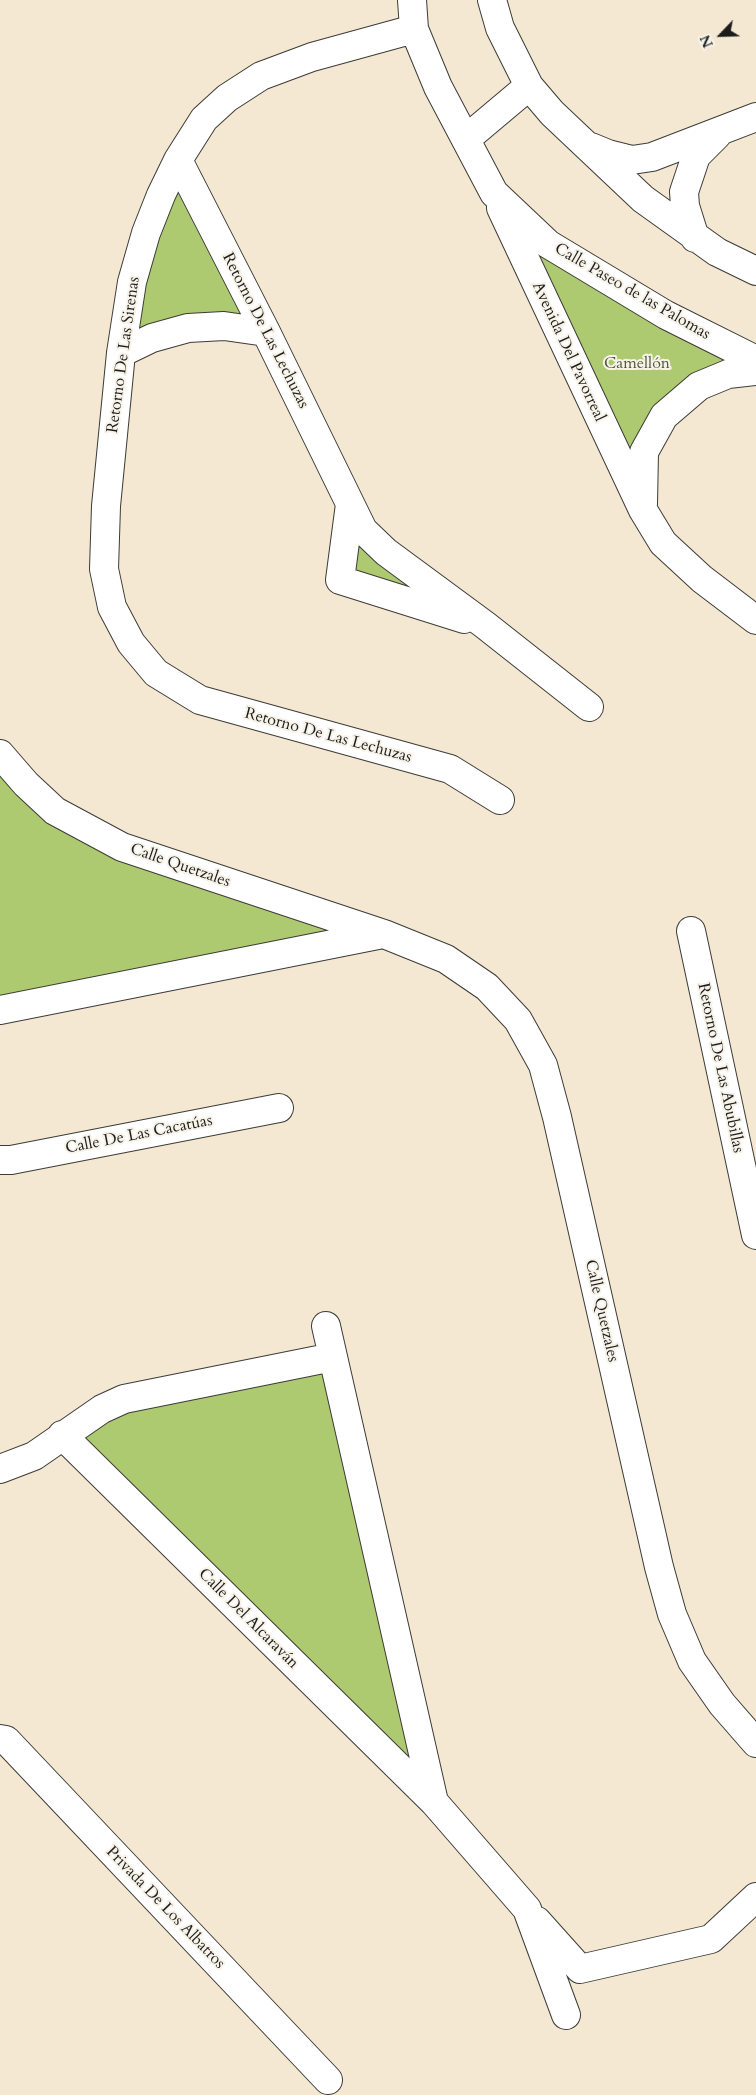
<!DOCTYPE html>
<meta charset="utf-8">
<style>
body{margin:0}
#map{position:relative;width:756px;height:2095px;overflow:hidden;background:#f4e8d2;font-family:Cardo,serif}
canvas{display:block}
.north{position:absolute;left:696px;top:10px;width:50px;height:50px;-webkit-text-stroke:4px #f7f3e8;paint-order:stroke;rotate:246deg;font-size:14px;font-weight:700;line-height:20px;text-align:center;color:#1c1c1c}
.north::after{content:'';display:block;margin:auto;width:18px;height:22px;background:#1c1c1c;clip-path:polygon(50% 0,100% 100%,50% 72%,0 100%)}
</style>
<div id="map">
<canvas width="756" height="2095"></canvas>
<div class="north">N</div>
</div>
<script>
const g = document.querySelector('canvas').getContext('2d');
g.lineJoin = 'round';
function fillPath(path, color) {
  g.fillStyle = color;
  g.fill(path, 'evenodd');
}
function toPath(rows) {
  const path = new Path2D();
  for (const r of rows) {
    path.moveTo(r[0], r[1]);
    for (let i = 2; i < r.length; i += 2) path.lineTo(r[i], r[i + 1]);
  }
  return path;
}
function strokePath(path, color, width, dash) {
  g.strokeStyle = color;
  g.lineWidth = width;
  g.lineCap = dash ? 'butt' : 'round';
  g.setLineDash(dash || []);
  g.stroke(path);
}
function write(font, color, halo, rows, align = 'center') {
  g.font = font + ' Cardo,serif';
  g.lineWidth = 4;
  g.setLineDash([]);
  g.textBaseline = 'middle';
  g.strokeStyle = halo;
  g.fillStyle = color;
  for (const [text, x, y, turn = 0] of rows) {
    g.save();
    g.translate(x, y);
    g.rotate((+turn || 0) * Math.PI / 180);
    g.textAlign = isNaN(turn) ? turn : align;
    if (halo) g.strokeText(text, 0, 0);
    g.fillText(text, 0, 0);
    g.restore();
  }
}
fillPath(toPath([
 [178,160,266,332,224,326,121,353],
 [494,193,756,360,664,416,643,510],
 [350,504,485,625,340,580],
 [0,754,55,811,384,934,0,1010],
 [333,1357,434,1802,62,1435,102,1409]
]), '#adca71');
const minor = toPath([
 [412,0,414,29,438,87,494,193,548,244,666,315,756,360],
 [492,0,500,28,529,86,552,113,643,199,717,252,756,271],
 [414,29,312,57,261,76,227,98,204,119,178,160,161,195,146,233,132,282,121,353,106,506,104,569,112,607,131,643,156,673,200,700,450,769,500,800],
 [466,139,529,86],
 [591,147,608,154,632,160,652,157,756,117],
 [178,160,266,332,363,530,386,552,485,625,589,707],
 [501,208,643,510,663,543,702,579,756,620],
 [695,238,685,206,684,192,696,156,717,135],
 [121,353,152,338,188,328,224,326,266,332],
 [350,504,340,580,464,619],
 [643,504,644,452,664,416,699,386,728,374,756,371],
 [0,754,26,784,55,811,122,847,384,934,446,959,487,987,518,1020,543,1065,557,1117,659,1567,672,1614,692,1661,722,1704,756,1743],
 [691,931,756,1235],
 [0,1010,383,934],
 [0,1160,11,1160,279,1108],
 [326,1326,434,1802],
 [62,1435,434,1802,527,1909,566,2015],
 [0,1469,34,1456,102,1409,124,1399,333,1357],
 [0,1739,6,1740,328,2080],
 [537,1921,580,1969,711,1939,756,1897]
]);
strokePath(minor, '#3c3b37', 30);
strokePath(minor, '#fff', 28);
write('16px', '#1c1c1c', '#f7f3e8', [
 ["Calle Paseo de las Palomas",632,292,30],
 ["Retorno De Las Lechuzas",265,331,63],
 ["Avenida Del Pavorreal",568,352,65],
 ["Retorno De Las Sirenas",124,355,-82],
 ["Retorno De Las Lechuzas",328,736,15],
 ["Calle Quetzales",180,866,19],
 ["Retorno De Las Abubillas",720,1068,78],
 ["Calle De Las Cacatúas",139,1135,-11],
 ["Calle Quetzales",601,1311,77],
 ["Calle Del Alcaraván",248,1619,45],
 ["Privada De Los Albatros",165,1908,46]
]);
write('16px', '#4f593a', '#f7f3e8', [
 ["Camellón",637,364]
]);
</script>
